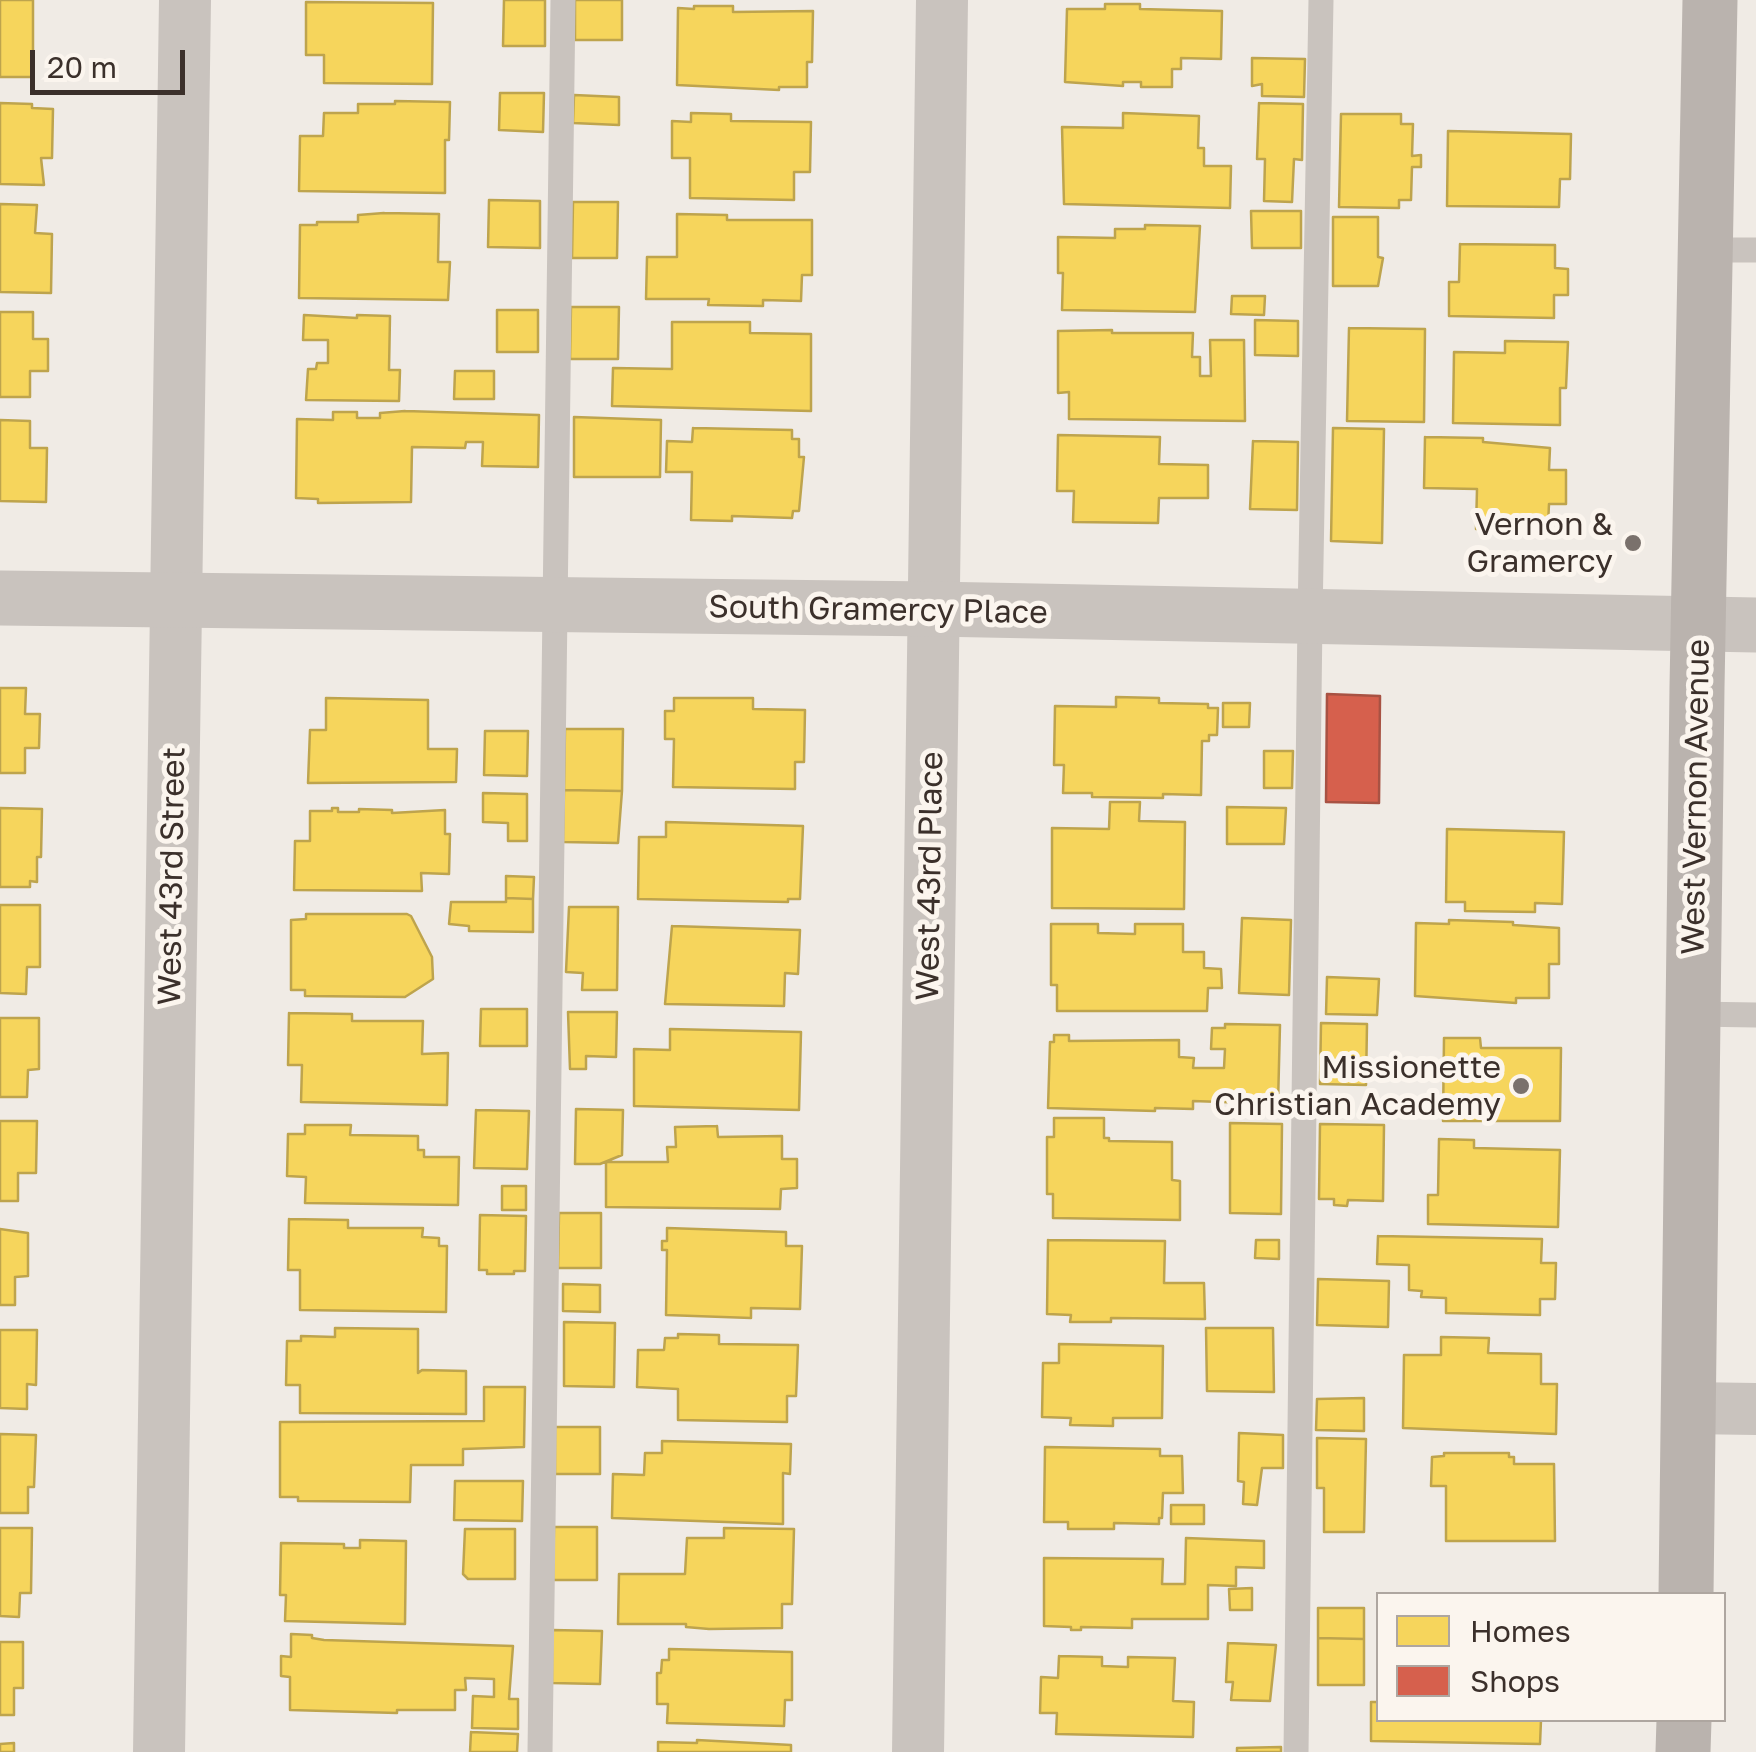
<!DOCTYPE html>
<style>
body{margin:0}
#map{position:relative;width:1756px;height:1752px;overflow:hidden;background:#f0ebe5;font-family:"Golos Text",sans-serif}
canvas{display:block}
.legend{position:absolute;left:1376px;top:1592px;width:350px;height:130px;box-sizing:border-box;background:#fbf5ee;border:2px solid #aea6a0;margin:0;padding:12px 18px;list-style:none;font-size:30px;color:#3b302b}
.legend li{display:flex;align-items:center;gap:20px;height:50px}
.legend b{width:50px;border:2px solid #aea6a0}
.scale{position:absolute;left:30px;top:50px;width:155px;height:45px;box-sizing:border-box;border:5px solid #3b302b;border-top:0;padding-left:12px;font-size:30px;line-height:35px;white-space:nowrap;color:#3b302b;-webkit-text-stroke:8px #fbf5ee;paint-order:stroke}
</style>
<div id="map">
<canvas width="1756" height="1752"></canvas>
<ul class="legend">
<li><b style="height:28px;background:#f6d55c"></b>Homes</li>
<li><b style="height:28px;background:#d6604d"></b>Shops</li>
</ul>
<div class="scale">20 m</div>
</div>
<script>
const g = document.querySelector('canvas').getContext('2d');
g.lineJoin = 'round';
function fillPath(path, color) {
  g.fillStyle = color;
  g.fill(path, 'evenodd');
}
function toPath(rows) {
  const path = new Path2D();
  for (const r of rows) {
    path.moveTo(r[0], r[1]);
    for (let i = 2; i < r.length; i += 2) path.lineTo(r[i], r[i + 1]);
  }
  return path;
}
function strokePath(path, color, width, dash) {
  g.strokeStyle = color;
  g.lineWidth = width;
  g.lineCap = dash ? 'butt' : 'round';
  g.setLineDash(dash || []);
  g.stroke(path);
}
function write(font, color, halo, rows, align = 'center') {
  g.font = font + ' "Golos Text",sans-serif';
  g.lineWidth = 10;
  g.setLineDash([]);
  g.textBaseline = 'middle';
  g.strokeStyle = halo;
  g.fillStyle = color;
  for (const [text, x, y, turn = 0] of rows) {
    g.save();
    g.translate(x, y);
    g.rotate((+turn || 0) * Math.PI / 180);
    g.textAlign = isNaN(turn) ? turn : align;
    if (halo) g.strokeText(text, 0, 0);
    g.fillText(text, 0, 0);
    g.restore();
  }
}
const homes = toPath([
 [0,0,33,0,33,77,0,77,0,0],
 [504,0,545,0,545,46,503,46,504,0],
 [575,0,622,0,622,40,575,40,575,0],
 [306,2,433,3,432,84,324,83,324,55,306,55,306,2],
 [1105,4,1140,4,1140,9,1222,11,1221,59,1181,58,1181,69,1172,69,1172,87,1141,87,1141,82,1123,82,1123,86,1065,82,1067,9,1105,9,1105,4],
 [694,6,733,6,733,12,813,11,812,62,807,62,807,87,779,87,779,90,677,85,678,8,694,9,694,6],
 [1252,58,1305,59,1304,97,1262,96,1262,84,1252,86,1252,58],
 [500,93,544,93,543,132,499,130,500,93],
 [574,95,619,97,619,125,573,123,574,95],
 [395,101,450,102,449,140,445,140,445,193,299,191,300,136,323,136,324,113,358,113,358,104,395,104,395,101],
 [0,103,32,104,32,108,53,109,52,158,41,158,44,185,0,184,0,103],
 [1259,103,1303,104,1302,160,1294,159,1292,202,1264,201,1265,159,1257,159,1259,103],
 [691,113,731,114,731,121,811,122,810,172,794,172,794,200,690,198,690,158,672,158,672,121,691,122,691,113],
 [1123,113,1199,116,1198,148,1204,148,1204,166,1231,166,1230,208,1064,204,1062,127,1123,128,1123,113],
 [1341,114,1401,114,1401,124,1413,124,1412,156,1421,155,1421,167,1412,167,1411,200,1399,200,1399,208,1339,207,1341,114],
 [1448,131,1571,134,1570,179,1560,179,1559,207,1447,206,1448,131],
 [489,200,540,201,540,248,488,247,489,200],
 [573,202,618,202,617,258,572,258,573,202],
 [0,204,37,205,35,233,52,234,51,293,0,292,0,204],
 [1251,211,1301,211,1301,248,1252,248,1251,211],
 [384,213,439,214,438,262,450,262,448,300,299,298,300,225,317,225,317,222,358,222,358,215,384,213],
 [677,214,727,215,727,220,812,220,812,275,802,275,801,301,763,300,763,306,708,305,709,299,646,299,647,257,677,257,677,214],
 [1333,217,1378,217,1378,257,1383,258,1378,286,1333,286,1333,217],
 [1145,225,1200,226,1195,312,1062,310,1063,273,1058,273,1058,237,1115,238,1115,229,1145,229,1145,225],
 [1460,244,1555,245,1555,268,1568,269,1568,295,1554,295,1554,318,1449,316,1449,282,1459,282,1460,244],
 [1232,296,1265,296,1264,315,1231,314,1232,296],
 [571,307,619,307,618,359,570,359,571,307],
 [497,310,538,310,538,352,497,352,497,310],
 [0,312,33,312,33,339,48,339,48,371,30,371,30,397,0,397,0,312],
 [304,315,357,318,357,315,390,316,389,370,400,370,399,401,306,400,308,369,316,369,317,363,328,363,328,340,303,340,304,315],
 [1255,320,1298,321,1298,356,1255,355,1255,320],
 [672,322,750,322,750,333,811,334,811,411,612,406,613,368,672,369,672,322],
 [1349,328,1425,329,1424,422,1347,421,1349,328],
 [1112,330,1112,333,1193,333,1192,357,1200,357,1200,376,1211,376,1210,340,1244,340,1245,421,1069,419,1069,392,1058,393,1058,331,1112,330],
 [1505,341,1568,342,1566,388,1560,388,1560,425,1453,423,1454,352,1505,353,1505,341],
 [455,371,494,371,494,399,454,399,455,371],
 [405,411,539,415,538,467,482,466,483,442,466,442,465,448,412,447,411,502,318,503,318,499,296,498,297,419,333,420,333,412,357,412,357,418,380,418,380,413,405,411],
 [574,417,661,420,660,477,574,477,574,417],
 [0,420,30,421,30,448,47,448,46,502,0,501,0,420],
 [693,428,792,430,792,439,799,439,799,457,804,457,799,511,793,511,792,518,732,516,732,521,691,520,692,472,666,472,667,441,692,442,693,428],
 [1333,428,1384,429,1382,543,1331,541,1333,428],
 [1058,435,1160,437,1159,464,1208,465,1208,498,1159,498,1158,523,1073,522,1074,491,1057,491,1058,435],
 [1425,437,1483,438,1483,442,1550,448,1549,470,1566,470,1566,504,1549,504,1548,525,1516,525,1516,530,1476,529,1477,489,1424,488,1425,437],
 [1253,441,1298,442,1297,510,1250,509,1253,441],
 [0,688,26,688,25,714,40,714,39,748,25,748,25,773,0,773,0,688],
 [1116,697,1159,698,1159,703,1208,704,1208,708,1218,708,1217,735,1209,735,1209,741,1202,741,1201,795,1163,794,1163,798,1092,797,1092,793,1063,793,1064,765,1054,765,1055,706,1116,707,1116,697],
 [326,698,428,700,428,749,457,749,456,782,308,783,310,730,326,730,326,698],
 [674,698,753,698,753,709,805,710,804,762,795,762,795,789,673,787,674,739,665,739,665,711,674,711,674,698],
 [1223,703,1250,703,1249,727,1223,727,1223,703],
 [565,729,623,729,622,791,564,790,565,729],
 [485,731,528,731,527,776,484,775,485,731],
 [1264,751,1293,751,1292,788,1264,788,1264,751],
 [564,790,622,791,618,843,563,842,564,790],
 [483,793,527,794,527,841,508,841,508,823,483,822,483,793],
 [1110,802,1140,802,1139,821,1185,822,1184,909,1052,908,1052,828,1109,829,1110,802],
 [1227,807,1286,808,1284,844,1227,844,1227,807],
 [0,808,42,809,41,857,37,857,37,882,30,881,30,887,0,887,0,808],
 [332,808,338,808,338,812,359,812,359,809,392,810,392,813,445,810,445,834,450,834,449,874,421,873,422,891,294,890,295,841,310,841,310,811,332,811,332,808],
 [666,822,803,826,800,899,788,899,788,902,638,899,639,837,666,837,666,822],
 [1447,829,1564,832,1562,904,1535,903,1535,912,1465,911,1465,902,1446,902,1447,829],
 [506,876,534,877,533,899,506,898,506,876],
 [506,898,533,899,533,932,469,931,469,926,449,924,451,902,506,902,506,898],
 [0,905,40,905,40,967,27,967,26,994,0,993,0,905],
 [569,907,618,907,617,990,582,990,583,973,566,972,569,907],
 [306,914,407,914,411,916,432,957,433,979,405,997,305,996,305,990,291,990,291,920,306,919,306,914],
 [1242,918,1291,920,1289,995,1239,993,1242,918],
 [1449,920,1513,922,1513,925,1559,928,1559,964,1549,964,1549,998,1516,998,1516,1003,1415,996,1416,923,1449,924,1449,920],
 [1051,924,1098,924,1098,933,1135,934,1135,924,1183,924,1183,952,1204,952,1204,968,1221,969,1222,988,1208,988,1207,1011,1057,1011,1057,985,1051,985,1051,924],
 [672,926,800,930,798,974,785,973,784,1006,665,1004,672,926],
 [1327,977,1379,979,1377,1015,1326,1014,1327,977],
 [481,1009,527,1009,527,1046,480,1046,481,1009],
 [568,1012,617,1012,616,1057,586,1056,586,1069,570,1069,568,1012],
 [289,1013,352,1014,352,1021,423,1021,422,1054,448,1053,447,1105,301,1102,302,1065,288,1065,289,1013],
 [0,1018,39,1018,39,1069,28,1070,27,1097,0,1097,0,1018],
 [1321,1023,1367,1024,1366,1085,1320,1084,1321,1023],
 [1225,1024,1280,1025,1278,1104,1193,1101,1193,1109,1155,1108,1155,1111,1048,1108,1050,1042,1054,1042,1054,1035,1069,1035,1069,1041,1179,1040,1179,1057,1194,1058,1193,1068,1224,1068,1225,1049,1211,1049,1212,1028,1225,1028,1225,1024],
 [670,1029,801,1032,799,1110,634,1106,634,1049,670,1050,670,1029],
 [1444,1038,1480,1038,1481,1048,1561,1048,1560,1121,1443,1121,1444,1038],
 [576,1109,623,1110,622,1155,600,1164,575,1164,576,1109],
 [476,1110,529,1111,527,1169,474,1168,476,1110],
 [1054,1118,1104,1118,1104,1138,1109,1138,1109,1141,1172,1142,1172,1180,1180,1181,1180,1220,1053,1218,1053,1194,1047,1194,1047,1137,1054,1137,1054,1118],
 [0,1121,37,1121,36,1173,18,1173,18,1201,0,1201,0,1121],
 [1230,1123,1282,1124,1281,1214,1230,1213,1230,1123],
 [1320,1124,1384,1125,1383,1201,1348,1200,1347,1206,1334,1205,1334,1199,1319,1199,1320,1124],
 [305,1125,351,1125,350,1135,418,1136,418,1150,424,1150,424,1157,459,1157,458,1205,305,1203,306,1177,287,1176,288,1134,305,1134,305,1125],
 [717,1126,718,1137,782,1136,782,1159,797,1159,797,1188,781,1189,780,1209,606,1207,606,1162,668,1162,667,1147,676,1147,675,1127,717,1126],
 [1439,1139,1474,1140,1474,1148,1560,1150,1558,1227,1428,1224,1428,1195,1438,1195,1439,1139],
 [502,1186,526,1186,526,1210,502,1210,502,1186],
 [559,1213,601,1213,601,1268,558,1268,559,1213],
 [480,1215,526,1216,525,1271,514,1271,514,1274,487,1274,487,1270,479,1270,480,1215],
 [289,1219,348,1220,348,1228,423,1228,422,1237,439,1238,439,1246,447,1246,446,1312,300,1310,300,1270,288,1270,289,1219],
 [667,1228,786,1232,786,1246,802,1246,800,1309,751,1308,751,1318,666,1315,667,1250,662,1250,662,1241,667,1241,667,1228],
 [0,1229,28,1233,28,1276,15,1277,15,1305,0,1305,0,1229],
 [1378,1236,1542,1239,1541,1263,1556,1263,1555,1299,1540,1299,1540,1315,1446,1313,1446,1298,1421,1297,1422,1291,1409,1290,1409,1265,1377,1264,1378,1236],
 [1048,1240,1165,1241,1164,1283,1204,1283,1205,1319,1111,1318,1111,1322,1070,1322,1071,1315,1047,1314,1048,1240],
 [1256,1240,1279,1240,1279,1259,1255,1258,1256,1240],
 [1318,1279,1389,1281,1388,1327,1317,1325,1318,1279],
 [563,1284,600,1285,600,1312,563,1311,563,1284],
 [564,1322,615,1323,614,1387,564,1386,564,1322],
 [335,1328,418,1329,418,1373,422,1370,466,1371,466,1414,300,1413,300,1385,286,1385,287,1341,301,1341,301,1336,335,1337,335,1328],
 [1206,1328,1273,1328,1274,1392,1207,1391,1206,1328],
 [0,1330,37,1330,36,1385,27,1384,27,1409,0,1408,0,1330],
 [678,1334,719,1335,719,1344,798,1345,796,1396,787,1396,787,1422,678,1420,678,1389,637,1387,638,1350,664,1350,665,1338,678,1338,678,1334],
 [1441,1337,1489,1338,1488,1353,1541,1354,1541,1384,1557,1384,1556,1434,1403,1428,1404,1355,1441,1355,1441,1337],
 [1059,1344,1163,1346,1162,1418,1113,1418,1113,1426,1070,1425,1071,1418,1042,1417,1043,1363,1059,1363,1059,1344],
 [484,1387,525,1387,524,1447,463,1449,463,1465,411,1465,410,1502,298,1501,298,1497,280,1497,280,1422,484,1421,484,1387],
 [1364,1398,1364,1431,1316,1430,1317,1399,1364,1398],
 [555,1427,600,1427,600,1474,555,1474,555,1427],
 [1239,1433,1283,1435,1283,1468,1262,1468,1257,1505,1243,1504,1244,1482,1238,1481,1239,1433],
 [0,1434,36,1435,34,1487,28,1487,28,1513,0,1513,0,1434],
 [1317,1438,1366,1439,1364,1532,1324,1532,1324,1488,1317,1488,1317,1438],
 [662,1441,791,1444,790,1474,783,1473,783,1524,612,1518,613,1474,644,1475,645,1453,662,1453,662,1441],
 [1045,1447,1160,1449,1160,1456,1182,1456,1183,1493,1163,1493,1162,1518,1159,1518,1159,1524,1114,1523,1114,1529,1068,1529,1068,1522,1044,1522,1045,1447],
 [1444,1453,1509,1453,1509,1457,1514,1457,1514,1464,1554,1464,1555,1541,1446,1541,1446,1486,1431,1486,1432,1457,1444,1456,1444,1453],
 [455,1481,523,1481,522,1521,454,1520,455,1481],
 [1171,1505,1204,1505,1204,1524,1171,1524,1171,1505],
 [554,1527,597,1527,597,1580,553,1580,554,1527],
 [0,1528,32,1528,31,1593,20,1593,19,1617,0,1616,0,1528],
 [724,1528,794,1529,792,1604,782,1604,782,1628,709,1629,686,1627,686,1624,618,1624,619,1574,685,1574,687,1538,724,1538,724,1528],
 [465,1529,515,1529,515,1579,468,1579,463,1574,465,1529],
 [1186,1538,1264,1541,1264,1568,1236,1567,1236,1586,1208,1585,1208,1619,1132,1619,1132,1628,1081,1627,1081,1630,1071,1630,1071,1627,1044,1626,1044,1558,1163,1559,1162,1584,1185,1584,1186,1538],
 [360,1540,406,1541,405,1624,285,1621,286,1595,280,1595,281,1543,344,1544,344,1548,360,1548,360,1540],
 [1252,1588,1252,1610,1230,1610,1229,1589,1252,1588],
 [1318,1608,1364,1608,1364,1639,1318,1638,1318,1608],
 [552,1630,602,1631,600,1684,552,1683,552,1630],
 [291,1634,312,1635,312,1638,324,1640,513,1646,509,1699,518,1699,518,1729,472,1728,473,1696,494,1697,494,1679,465,1678,466,1690,455,1690,455,1710,397,1710,397,1713,290,1710,290,1677,281,1676,281,1656,291,1657,291,1634],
 [1318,1638,1364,1639,1364,1685,1318,1685,1318,1638],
 [0,1642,23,1642,23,1688,14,1688,14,1715,0,1715,0,1642],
 [1228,1643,1276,1645,1270,1701,1231,1700,1233,1682,1226,1682,1228,1643],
 [669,1649,792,1652,792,1700,785,1700,784,1726,667,1723,668,1704,657,1704,657,1673,661,1673,662,1660,669,1660,669,1649],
 [1059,1656,1102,1657,1102,1666,1128,1667,1128,1657,1175,1658,1173,1701,1194,1702,1193,1737,1056,1734,1057,1713,1040,1713,1041,1677,1058,1678,1059,1656],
 [1371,1702,1378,1702,1378,1720,1541,1720,1540,1744,1371,1741,1371,1702],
 [471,1732,518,1734,517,1752,470,1752,471,1732],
 [697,1740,791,1745,791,1752,658,1752,658,1742,697,1743,697,1740],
 [14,1743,14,1752,0,1752,0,1744,14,1743],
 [1281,1747,1281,1752,1237,1752,1237,1748,1281,1747]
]);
fillPath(homes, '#f6d55c');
strokePath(homes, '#bea44d', 2.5);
const shops = toPath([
 [1327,694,1380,696,1379,803,1326,802,1327,694]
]);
fillPath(shops, '#d6604d');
strokePath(shops, '#a85243', 2.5);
strokePath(toPath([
 [1705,250,1756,250],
 [1694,1014,1756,1015],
 [540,1752,563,0],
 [1296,1752,1310,618,1321,0]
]), '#c9c3be', 25);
strokePath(toPath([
 [1688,1408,1756,1409],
 [159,1752,185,0],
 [918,1752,942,0]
]), '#c9c3be', 52);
strokePath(toPath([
 [0,598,933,609,1756,625]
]), '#c9c3be', 55);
strokePath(toPath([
 [1686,1594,1697,687,1710,0],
 [1683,1752,1684,1720]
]), '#bab3ae', 55);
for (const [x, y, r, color] of [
 [1633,543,10,"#7a716c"],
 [1521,1086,10,"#7a716c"]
]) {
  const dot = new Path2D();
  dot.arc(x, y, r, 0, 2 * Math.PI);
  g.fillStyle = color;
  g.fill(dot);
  strokePath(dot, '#fbf5ee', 4);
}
write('32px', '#3b302b', '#fbf5ee', [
 ["Vernon &",1613,525],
 ["Gramercy",1613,562],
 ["Missionette",1501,1068],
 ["Christian Academy",1501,1105]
], 'right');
write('32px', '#3b302b', '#fbf5ee', [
 ["South Gramercy Place",878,610,1],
 ["West Vernon Avenue",1696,797,-89],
 ["West 43rd Street",172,876,-89],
 ["West 43rd Place",930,876,-89]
]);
</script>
